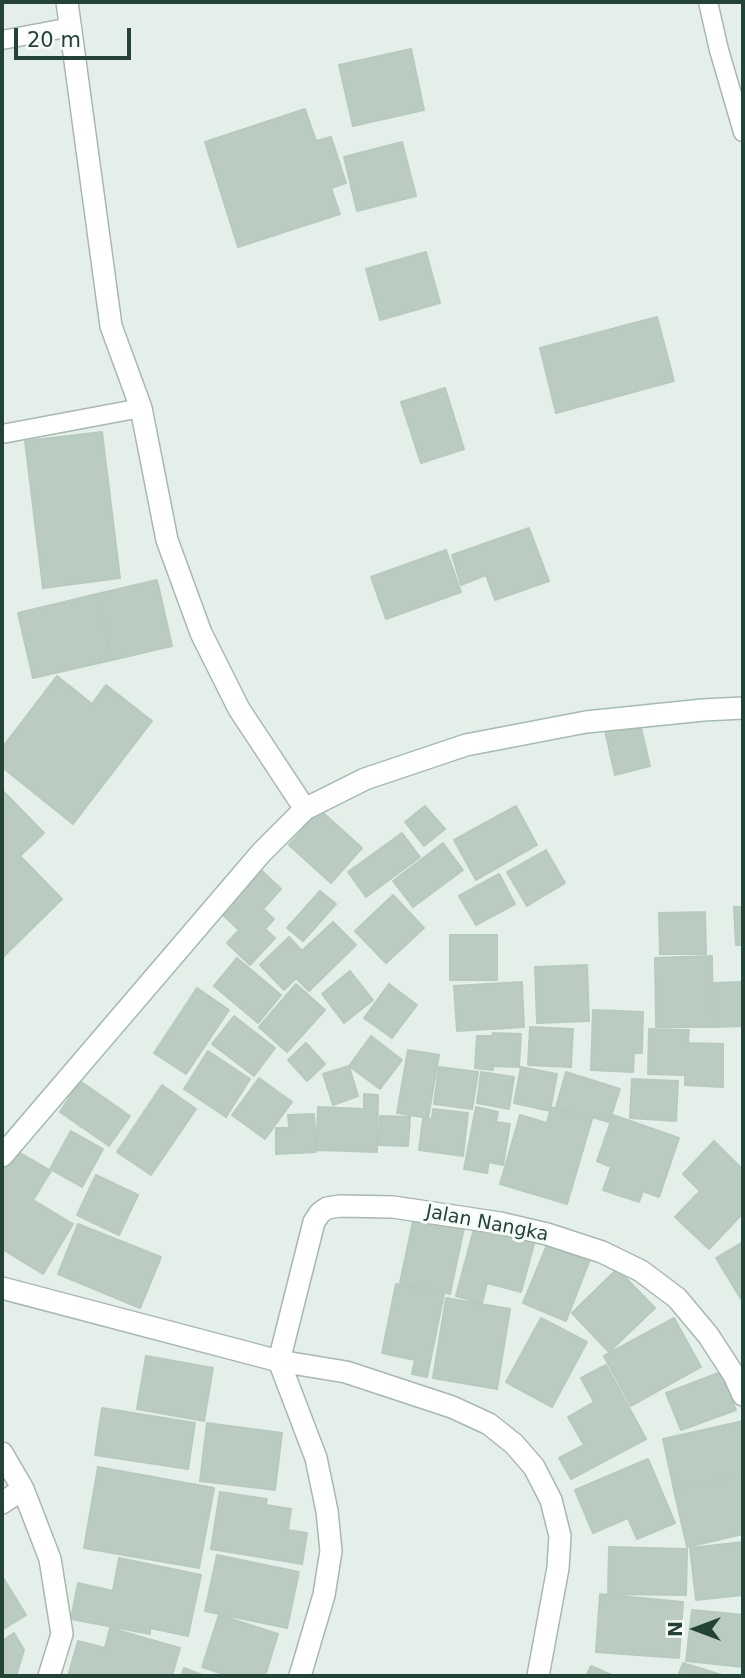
<!DOCTYPE html>
<style>
body{margin:0}
#map{position:relative;width:745px;height:1678px;overflow:hidden;background:#e5efea;font-family:"DejaVu Sans",sans-serif}
canvas{display:block}
.frame{position:absolute;inset:0;border:4px solid #224336;pointer-events:none}
.north{position:absolute;left:661px;top:1594px;width:70px;height:70px;-webkit-text-stroke:5px #f7fbf8;paint-order:stroke;rotate:270deg;font-size:19px;font-weight:700;line-height:28px;text-align:center;color:#224336}
.north::after{content:'';display:block;margin:auto;width:24px;height:32px;background:#224336;clip-path:polygon(50% 0,100% 100%,50% 72%,0 100%)}
.scale{position:absolute;left:14px;top:28px;width:117px;height:32px;box-sizing:border-box;border:4px solid #224336;border-top:0;padding-left:9px;font-size:21px;line-height:24px;white-space:nowrap;color:#224336;-webkit-text-stroke:5px #f7fbf8;paint-order:stroke}
</style>
<div id="map">
<canvas width="745" height="1678"></canvas>
<div class="frame"></div>
<div class="north">N</div>
<div class="scale">20 m</div>
</div>
<script>
const g = document.querySelector('canvas').getContext('2d');
g.lineJoin = 'round';
function fillPath(path, color) {
  g.fillStyle = color;
  g.fill(path, 'evenodd');
}
function toPath(rows) {
  const path = new Path2D();
  for (const r of rows) {
    path.moveTo(r[0], r[1]);
    for (let i = 2; i < r.length; i += 2) path.lineTo(r[i], r[i + 1]);
  }
  return path;
}
function strokePath(path, color, width, dash) {
  g.strokeStyle = color;
  g.lineWidth = width;
  g.lineCap = dash ? 'butt' : 'round';
  g.setLineDash(dash || []);
  g.stroke(path);
}
function write(font, color, halo, rows, align = 'center') {
  g.font = font + ' "DejaVu Sans",sans-serif';
  g.lineWidth = 6;
  g.setLineDash([]);
  g.textBaseline = 'middle';
  g.strokeStyle = halo;
  g.fillStyle = color;
  for (const [text, x, y, turn = 0] of rows) {
    g.save();
    g.translate(x, y);
    g.rotate((+turn || 0) * Math.PI / 180);
    g.textAlign = isNaN(turn) ? turn : align;
    if (halo) g.strokeText(text, 0, 0);
    g.fillText(text, 0, 0);
    g.restore();
  }
}
const building = toPath([
 [411,49,424,110,353,126,339,65,411,49],
 [305,109,316,141,331,137,346,183,331,188,340,214,238,247,205,142,305,109],
 [402,142,416,196,357,211,344,157,402,142],
 [426,252,440,303,380,320,366,269,426,252],
 [657,317,674,381,556,413,540,348,657,317],
 [445,388,464,449,421,463,401,402,445,388],
 [102,432,120,578,43,588,25,441,102,432],
 [529,528,549,581,495,600,486,575,461,585,452,555,529,528],
 [446,550,461,592,386,619,371,577,446,550],
 [157,580,172,646,112,660,97,594,157,580],
 [97,594,112,660,33,678,18,613,97,594],
 [57,676,92,704,106,685,152,721,73,824,2,767,2,748,57,676],
 [639,719,650,766,615,775,604,726,639,719],
 [4,792,44,833,20,856,62,899,2,958,2,794,4,792],
 [425,806,445,829,424,846,405,822,425,806],
 [516,806,537,845,476,880,454,840,516,806],
 [320,810,362,848,331,883,289,845,320,810],
 [402,833,420,857,366,897,348,872,402,833],
 [443,843,463,870,413,907,393,881,443,843],
 [546,850,565,883,527,906,507,872,546,850],
 [261,870,281,889,263,909,274,919,265,929,275,938,250,965,227,943,239,930,221,913,261,870],
 [499,874,515,904,476,925,459,896,499,874],
 [320,891,336,904,303,941,287,928,320,891],
 [393,895,424,928,386,963,355,931,393,895],
 [734,907,743,907,743,945,736,945,734,907],
 [705,912,706,954,660,954,659,913,705,912],
 [333,922,356,945,309,991,296,978,284,990,260,965,289,937,302,951,333,922],
 [450,935,497,935,497,980,450,980,450,935],
 [712,956,713,1027,656,1027,655,958,712,956],
 [237,958,281,995,258,1023,214,986,237,958],
 [587,965,589,1021,537,1023,535,967,587,965],
 [350,971,373,1000,344,1023,322,994,350,971],
 [522,982,524,1027,457,1031,454,986,522,982],
 [743,982,743,1026,713,1027,712,983,743,982],
 [296,984,325,1010,287,1052,259,1027,296,984],
 [389,984,417,1005,392,1038,364,1018,389,984],
 [197,988,229,1010,186,1074,154,1053,197,988],
 [593,1010,643,1012,642,1053,634,1053,633,1072,591,1070,593,1010],
 [234,1016,275,1048,254,1076,212,1044,234,1016],
 [530,1027,573,1029,571,1067,528,1065,530,1027],
 [649,1029,689,1030,688,1043,723,1044,723,1087,685,1085,685,1075,648,1074,649,1029],
 [493,1033,521,1034,519,1067,493,1066,493,1070,475,1068,477,1036,492,1036,493,1033],
 [371,1036,402,1060,380,1089,349,1066,371,1036],
 [306,1043,325,1064,307,1081,288,1060,306,1043],
 [408,1050,439,1055,428,1118,397,1113,408,1050],
 [208,1051,250,1079,226,1117,184,1089,208,1051],
 [349,1066,358,1096,333,1105,323,1074,349,1066],
 [439,1067,478,1072,472,1109,434,1104,439,1067],
 [521,1067,557,1074,550,1111,514,1103,521,1067],
 [481,1072,514,1077,509,1109,477,1103,481,1072],
 [566,1072,620,1089,609,1122,556,1107,566,1072],
 [259,1078,292,1102,265,1139,232,1115,259,1078],
 [632,1079,678,1081,676,1121,630,1118,632,1079],
 [80,1081,130,1116,109,1146,60,1112,80,1081],
 [162,1085,196,1109,151,1175,117,1152,162,1085],
 [364,1094,378,1095,377,1152,316,1150,318,1107,364,1109,364,1094],
 [476,1107,498,1112,496,1122,510,1124,503,1165,489,1162,487,1173,464,1169,476,1107],
 [551,1107,592,1119,567,1204,500,1184,520,1115,547,1123,551,1107],
 [433,1109,468,1113,463,1156,419,1150,423,1118,432,1119,433,1109],
 [314,1114,316,1152,276,1154,276,1128,289,1128,288,1115,314,1114],
 [613,1115,679,1138,659,1197,643,1191,639,1202,603,1190,611,1167,597,1161,613,1115],
 [380,1116,410,1117,408,1146,379,1145,380,1116],
 [71,1131,103,1149,82,1187,50,1169,71,1131],
 [714,1141,743,1170,743,1213,709,1249,675,1217,700,1191,683,1174,714,1141],
 [12,1148,51,1171,33,1200,73,1224,43,1274,2,1249,2,1167,12,1148],
 [96,1175,138,1195,119,1235,77,1215,96,1175],
 [415,1212,465,1223,450,1294,400,1283,415,1212],
 [476,1221,536,1237,521,1292,487,1283,482,1303,456,1296,476,1221],
 [78,1224,161,1257,140,1308,58,1274,78,1224],
 [549,1240,591,1257,566,1321,523,1303,549,1240],
 [743,1242,743,1298,741,1299,716,1258,743,1242],
 [617,1269,655,1308,609,1352,572,1313,617,1269],
 [396,1284,444,1294,427,1377,412,1374,415,1360,382,1353,396,1284],
 [446,1298,510,1309,497,1389,433,1378,446,1298],
 [541,1318,587,1342,552,1407,506,1382,541,1318],
 [674,1318,701,1367,631,1406,604,1356,674,1318],
 [146,1356,213,1368,204,1421,137,1409,146,1356],
 [606,1365,646,1439,571,1479,559,1458,584,1445,568,1417,594,1402,581,1378,606,1365],
 [721,1372,736,1410,681,1430,666,1393,721,1372],
 [102,1408,195,1423,188,1469,95,1455,102,1408],
 [743,1421,743,1475,674,1490,663,1439,743,1421],
 [207,1423,282,1433,275,1490,200,1481,207,1423],
 [648,1459,675,1523,637,1539,628,1518,593,1533,575,1490,648,1459],
 [98,1467,214,1488,199,1568,84,1548,98,1467],
 [743,1475,743,1534,687,1547,674,1490,743,1475],
 [220,1492,267,1499,266,1505,291,1509,288,1530,307,1533,302,1564,211,1549,220,1492],
 [743,1542,743,1595,696,1600,690,1548,743,1542],
 [609,1547,687,1549,686,1595,608,1594,609,1547],
 [217,1555,299,1572,287,1628,205,1611,217,1555],
 [119,1558,201,1575,188,1636,150,1628,150,1634,71,1619,78,1583,113,1591,119,1558],
 [2,1576,26,1615,2,1630,2,1576],
 [600,1594,683,1602,679,1658,596,1652,600,1594],
 [692,1610,743,1615,743,1667,686,1661,692,1610],
 [219,1615,278,1634,265,1676,229,1676,202,1667,219,1615],
 [110,1628,180,1648,172,1676,68,1676,78,1641,105,1648,110,1628],
 [14,1633,24,1650,16,1676,2,1676,2,1641,14,1633],
 [683,1663,725,1676,678,1676,683,1663],
 [591,1666,614,1676,586,1676,591,1666],
 [184,1668,205,1676,181,1676,184,1668]
]);
fillPath(building, '#bacbc2');
strokePath(building, '#b7cac0', 2);
const lane = toPath([
 [708,2,719,50,743,132],
 [2,40,71,27],
 [2,434,141,408]
]);
const street = toPath([
 [67,2,111,326,141,408,167,540,201,633,239,709,305,809],
 [2,1288,279,1361,346,1372,452,1407,489,1424,514,1444,534,1467,551,1500,560,1536,558,1568,538,1676],
 [279,1361,314,1222,320,1213,327,1208,340,1206,393,1207,500,1223,547,1234,602,1252,641,1271,677,1298,708,1335,734,1375,743,1395],
 [279,1361,316,1458,327,1511,331,1551,324,1595,300,1676],
 [2,1453,23,1489,50,1559,62,1634,49,1676],
 [2,1503,23,1489]
]);
const secondary = toPath([
 [2,1156,261,853,305,809,365,779,466,745,586,722,703,710,743,708]
]);
strokePath(lane, '#a7b8b0', 21);
strokePath(street, '#a7b8b0', 24);
strokePath(secondary, '#a3bcb0', 24);
strokePath(lane, '#fff', 18);
strokePath(street, '#fff', 21);
strokePath(secondary, '#fff', 21);
write('19px', '#224336', '#f7fbf8', [
 ["Jalan Nangka",487,1224,11]
]);
</script>
